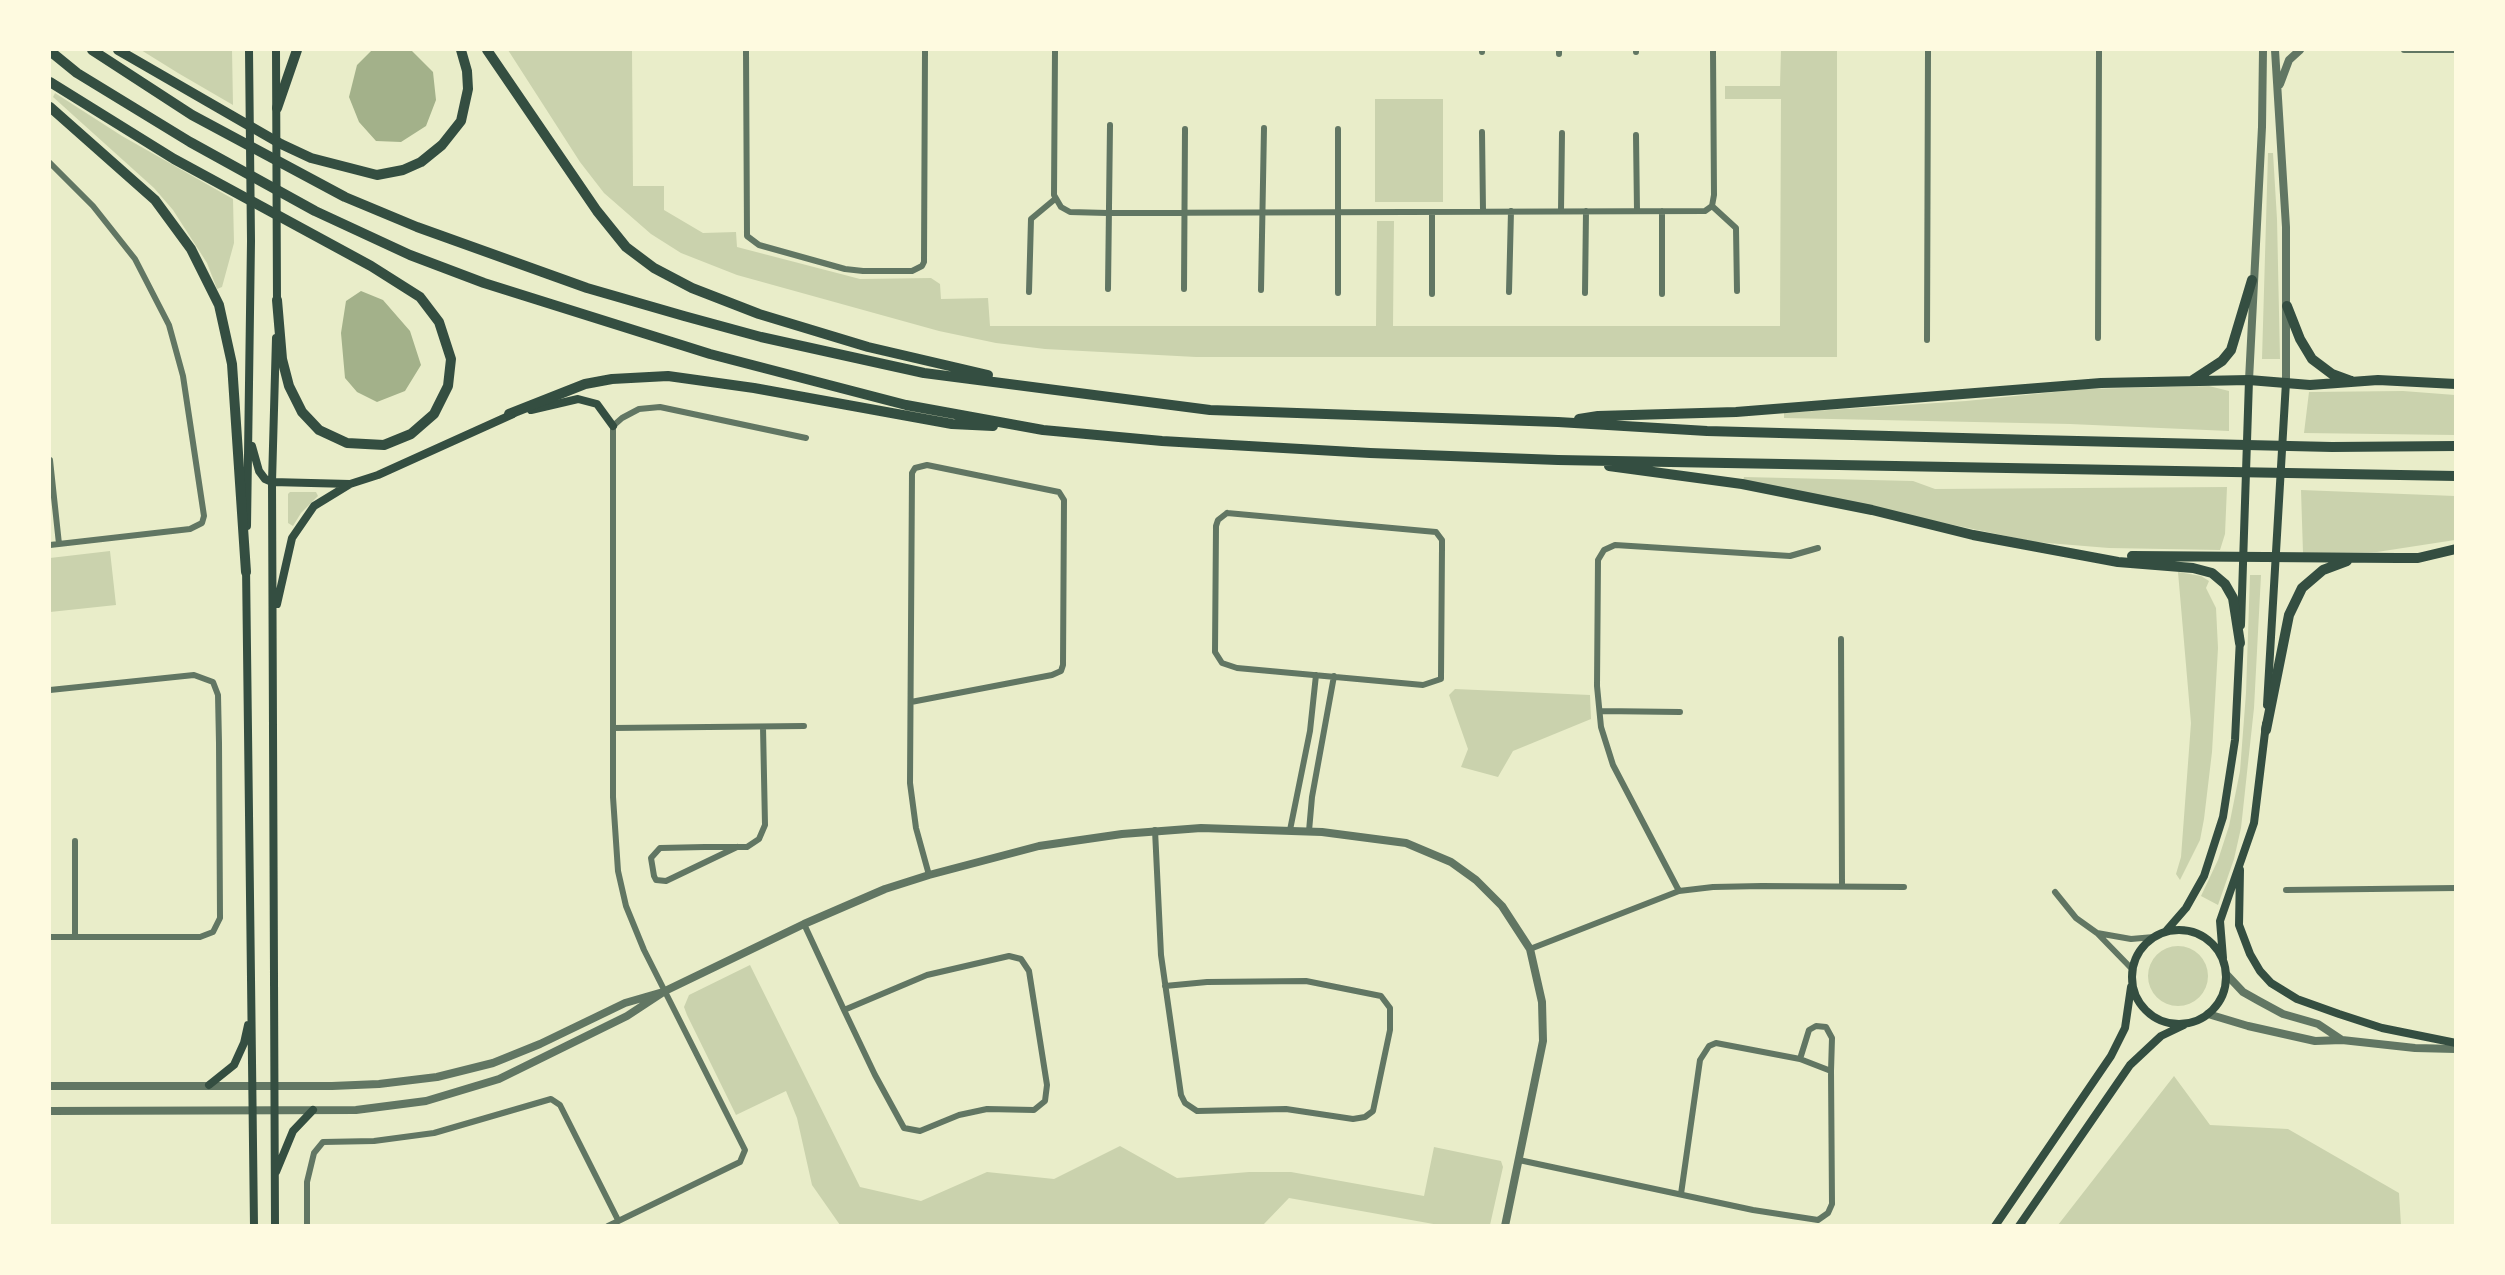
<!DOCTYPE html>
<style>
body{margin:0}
#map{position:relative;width:2505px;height:1275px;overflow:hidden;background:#e9edc9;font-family:"Noto Sans",sans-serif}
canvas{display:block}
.frame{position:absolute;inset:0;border:51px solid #fefae0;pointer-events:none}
</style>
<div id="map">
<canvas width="2505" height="1275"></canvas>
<div class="frame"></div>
</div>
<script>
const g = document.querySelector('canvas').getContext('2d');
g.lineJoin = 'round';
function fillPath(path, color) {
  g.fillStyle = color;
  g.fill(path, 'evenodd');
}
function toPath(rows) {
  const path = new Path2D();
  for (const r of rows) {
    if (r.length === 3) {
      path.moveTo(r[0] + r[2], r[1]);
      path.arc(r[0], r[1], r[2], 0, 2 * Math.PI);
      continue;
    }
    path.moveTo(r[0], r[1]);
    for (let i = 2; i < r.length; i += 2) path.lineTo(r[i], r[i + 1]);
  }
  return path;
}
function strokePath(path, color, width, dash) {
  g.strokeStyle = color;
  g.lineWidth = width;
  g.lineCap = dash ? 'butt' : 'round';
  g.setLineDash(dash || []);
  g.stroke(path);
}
fillPath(toPath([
 [141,50,232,50,233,105,178,73],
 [508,50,632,50,633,186,664,186,664,210,703,233,736,232,737,247,860,279,931,278,940,284,941,299,988,298,990,326,1376,326,1377,221,1394,221,1393,326,1780,326,1781,99,1725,99,1725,86,1780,86,1781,50,1837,50,1837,357,1196,357,1045,349,996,343,939,331,737,275,681,253,651,234,604,193,580,162],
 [55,93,122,136,233,199,234,243,222,287,217,289,207,263,173,210,154,188,53,97],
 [1375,99,1443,99,1443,202,1375,202],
 [2268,153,2273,153,2277,219,2280,359,2262,359],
 [2209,386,2229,391,2229,431,2070,424,1784,418,1784,413,1966,401,2084,389],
 [2403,391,2455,395,2455,435,2304,433,2309,392],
 [1744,477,1913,481,1935,489,2227,487,2225,534,2220,550,2109,548,2035,542,1743,481],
 [2301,490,2455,496,2455,540,2377,552,2303,553],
 [290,492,316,492,318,496,301,513,293,526,288,523,288,494],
 [110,551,116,605,50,612,50,558],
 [2178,572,2201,576,2209,581,2206,588,2216,608,2218,648,2212,752,2204,819,2200,840,2180,880,2176,874,2181,857,2191,723],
 [2250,575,2261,575,2254,708,2241,828,2234,859,2218,905,2201,896,2218,860,2229,826,2240,771,2246,693],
 [1455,689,1590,695,1591,719,1513,751,1498,777,1461,767,1468,749,1449,695],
 [2178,976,30],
 [750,965,860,1187,921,1201,987,1172,1054,1179,1120,1146,1177,1178,1249,1172,1291,1172,1424,1196,1434,1147,1501,1161,1503,1167,1490,1225,1439,1225,1289,1198,1263,1225,840,1225,812,1185,797,1118,786,1091,736,1115,687,1015,684,1007,689,995],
 [2174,1076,2210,1125,2288,1129,2399,1193,2401,1225,2058,1225]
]), '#cad2ad');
fillPath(toPath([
 [372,50,411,50,433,72,436,100,426,126,401,142,376,141,359,122,349,97,357,65],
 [361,291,383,300,410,331,421,365,405,391,377,402,357,392,345,378,341,333,346,301]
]), '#a3b18a');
strokePath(toPath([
 [746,50,747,236,759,245,845,269,863,271,912,271,922,266,924,262,925,50],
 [1055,50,1054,195,1061,207,1070,212,1107,213,1705,211,1712,206,1714,195,1713,50],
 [1482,50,1482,52],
 [1636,50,1636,52],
 [2404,50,2456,50],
 [1559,54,1559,50],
 [1482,132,1483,211],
 [1636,135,1637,211],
 [50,163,93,206,135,259,169,325,183,376,204,516,202,523,190,529,50,545],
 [1712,206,1736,228,1737,291],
 [1561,211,1562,133],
 [1662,211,1662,294],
 [1432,212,1432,294],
 [1108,289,1110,125],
 [1184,289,1185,129],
 [1261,290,1264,128],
 [1029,292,1031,219,1055,199],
 [1509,292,1511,211],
 [1338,293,1338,129],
 [1585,293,1586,211],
 [2098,338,2099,50],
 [1927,340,1928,50],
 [50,460,59,544],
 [1227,513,1436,532,1442,540,1442,547,1441,679,1423,685,1237,668,1222,663,1215,652,1216,526,1218,520,1227,513],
 [1841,639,1842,886],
 [50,690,194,675,213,682,218,695,219,743,220,918,213,932,200,937,50,937],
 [911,702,1052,675,1061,671,1063,665,1064,500,1059,492,927,465,915,468,912,473,910,783,916,828,929,875],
 [1600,711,1680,712],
 [613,728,804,726],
 [1155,830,1161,955,1181,1095,1185,1103,1197,1111,1286,1109,1353,1119,1365,1117,1373,1111,1390,1030,1390,1008,1381,996,1306,981,1207,982,1165,986],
 [1290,830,1310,731,1316,675],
 [1309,831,1312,797,1334,676],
 [737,847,666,881,656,880,654,876,651,858,660,848,705,847,747,847,759,839,765,825,763,727],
 [2286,890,2456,888],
 [1679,891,1613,765,1601,727,1597,686,1598,560,1604,550,1615,545,1790,556,1818,548],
 [2055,892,2076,918,2097,933,2133,970],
 [804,924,844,1010,875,1075,904,1128,920,1131,959,1115,987,1109,1034,1110,1045,1101,1047,1085,1029,971,1021,959,1009,956,927,975,844,1010],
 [2097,933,2131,939,2154,937],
 [75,937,75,841],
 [1530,949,1679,891,1713,887,1762,886,1904,887],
 [1800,1059,1809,1030,1816,1026,1826,1027,1832,1038,1831,1071],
 [1519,1160,1753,1210,1818,1220,1828,1213,1832,1204,1831,1071,1800,1059,1716,1043,1709,1046,1700,1060,1681,1194],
 [307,1226,307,1182,314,1153,323,1142,374,1141,434,1133,551,1099,560,1105,618,1220],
 [608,1226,740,1162,745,1150,644,950,626,906,618,871,613,797,613,426,622,418,639,409,660,407,806,438]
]), '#617663', 6);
strokePath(toPath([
 [2275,50,2286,227,2286,382],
 [2280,84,2289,60,2300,50],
 [2249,380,2262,127,2263,50],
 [2227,975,2243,992,2259,1001,2283,1014,2318,1024,2342,1040],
 [2208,1014,2248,1026,2315,1041,2342,1040,2415,1048,2456,1049],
 [50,1086,332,1086,379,1084,437,1077,493,1063,540,1044,625,1003,663,992],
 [50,1111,356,1110,426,1101,499,1079,627,1016,665,991,804,924,885,889,929,875,1039,846,1122,834,1201,828,1322,832,1406,843,1451,862,1476,880,1502,906,1530,949,1542,1002,1543,1041,1505,1226]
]), '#617663', 8);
strokePath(toPath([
 [276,50,277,304],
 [531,410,578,399,597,404,613,426],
 [252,446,259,471,265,479,272,482,350,484],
 [247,526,251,241,249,50],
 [246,566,254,1226],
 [277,604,292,538,314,506,350,484,378,475,513,414],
 [2241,625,2249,380],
 [2267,705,2286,382],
 [2240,870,2239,925,2250,954,2260,971,2271,983,2297,999,2339,1014,2382,1028,2456,1043],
 [2179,977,47],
 [2166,931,2186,908,2204,876,2223,817,2235,740,2240,638],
 [2223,958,2220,921,2254,823,2266,724],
 [209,1085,234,1065,244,1043,248,1025],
 [276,1172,293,1131,313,1110],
 [275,1226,272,482,276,338],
 [1995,1226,2111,1056,2125,1028,2131,987],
 [2019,1226,2130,1065,2161,1036,2184,1025]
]), '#344e41', 8);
strokePath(toPath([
 [92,50,192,115,345,197,417,227,587,288,684,316,761,337,924,373,1210,410,1558,422,1707,431,2035,440,2332,447,2456,446],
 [118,50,281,144,311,158,377,175,403,170,421,162,442,145,461,121,468,89,467,71,461,50],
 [487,50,597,211,626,247,654,268,692,288,759,314,868,347,988,375],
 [50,51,77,73,190,142,315,211,410,255,484,283,710,354,906,405,1043,430,1162,441,1370,453,1558,460,2456,476],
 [50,82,174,159,371,266,420,297,439,322,451,359,448,386,434,414,411,434,384,445,347,443,319,430,302,412,289,386,282,359,277,300],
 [50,107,155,200,191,249,219,305,232,364,246,572],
 [277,108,297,50],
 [2287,306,2300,339,2312,359,2332,374,2351,381],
 [2193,380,2222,361,2231,350,2252,280],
 [509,414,585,384,612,379,668,376,754,388,952,424,993,426],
 [1579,419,1598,416,1736,412,2101,383,2249,380,2310,385,2378,380,2456,384],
 [1609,466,1742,484,1872,510,1973,535,2118,562,2193,568,2212,573,2225,584,2233,598,2240,643],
 [2132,556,2398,558,2418,558,2456,549],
 [2266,730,2289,615,2302,588,2323,570,2347,561]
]), '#344e41', 10);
</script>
